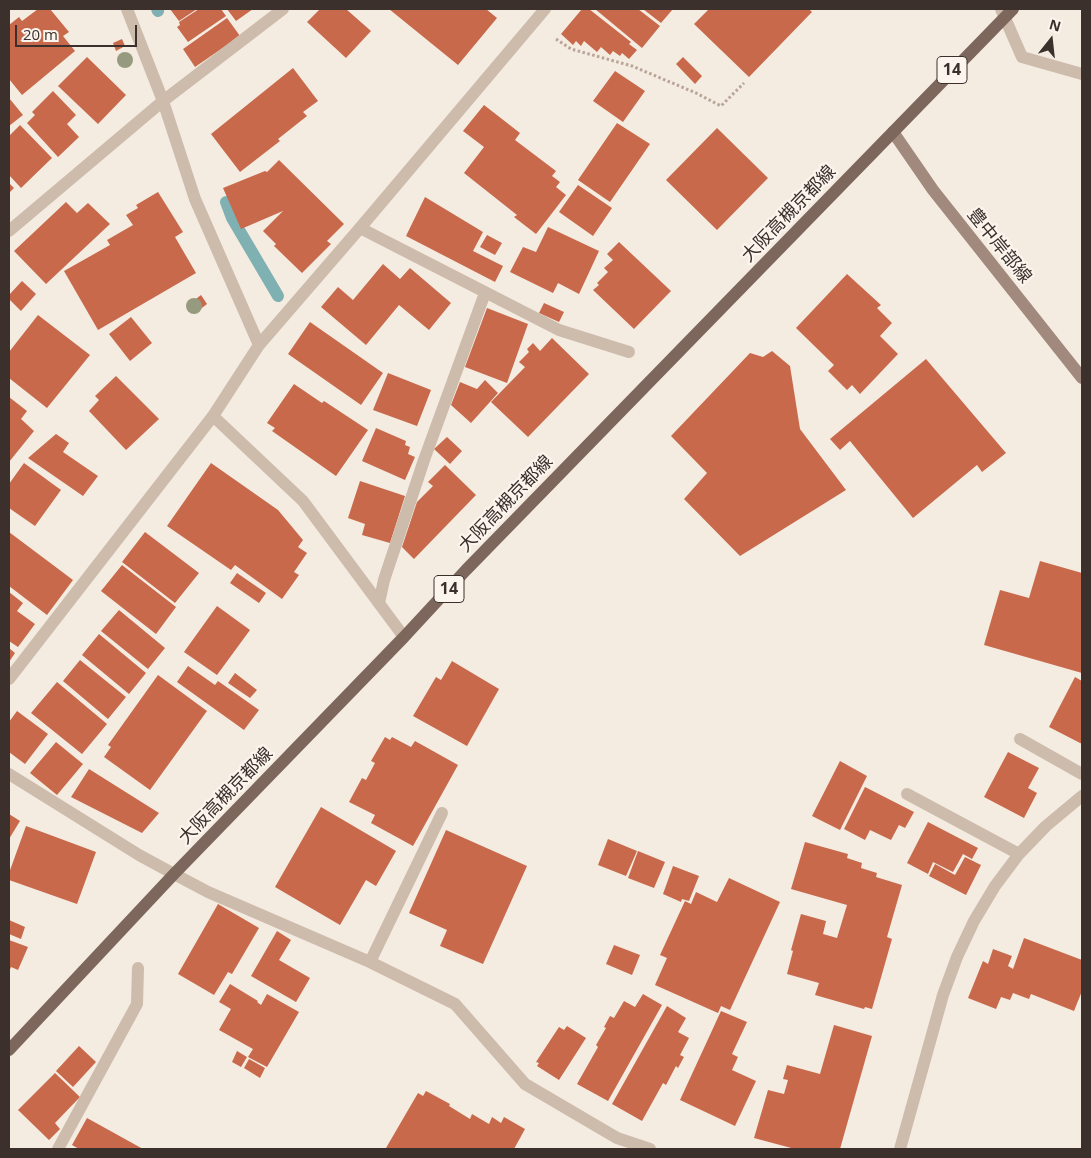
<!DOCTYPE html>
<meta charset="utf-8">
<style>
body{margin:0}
#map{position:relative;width:1091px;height:1158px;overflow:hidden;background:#f4ebe1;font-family:"Open Sans",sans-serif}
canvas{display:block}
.frame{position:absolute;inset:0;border:10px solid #3b302b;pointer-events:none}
.north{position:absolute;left:1026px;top:15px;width:50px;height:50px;-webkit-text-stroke:4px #fbf5ee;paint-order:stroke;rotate:16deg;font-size:14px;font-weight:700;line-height:20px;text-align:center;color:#3b302b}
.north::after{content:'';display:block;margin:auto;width:18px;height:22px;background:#3b302b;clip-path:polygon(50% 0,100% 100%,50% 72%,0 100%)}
.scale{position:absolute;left:15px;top:25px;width:122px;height:22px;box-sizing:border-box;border:2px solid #3b302b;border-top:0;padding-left:6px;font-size:15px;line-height:18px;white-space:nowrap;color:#3b302b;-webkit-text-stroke:4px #fbf5ee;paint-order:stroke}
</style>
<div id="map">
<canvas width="1091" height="1158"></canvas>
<div class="frame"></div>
<div class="north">N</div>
<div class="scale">20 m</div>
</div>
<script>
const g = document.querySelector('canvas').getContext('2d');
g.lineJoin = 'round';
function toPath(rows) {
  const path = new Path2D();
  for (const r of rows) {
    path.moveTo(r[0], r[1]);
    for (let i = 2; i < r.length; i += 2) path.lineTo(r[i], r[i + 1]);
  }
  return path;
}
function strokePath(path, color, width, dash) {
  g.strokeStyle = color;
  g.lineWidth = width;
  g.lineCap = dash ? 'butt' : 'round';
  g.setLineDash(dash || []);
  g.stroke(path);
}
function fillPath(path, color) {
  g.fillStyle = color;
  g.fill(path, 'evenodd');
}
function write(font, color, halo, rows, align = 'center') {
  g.font = font + ' "Open Sans","Noto Sans JP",sans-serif';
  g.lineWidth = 4.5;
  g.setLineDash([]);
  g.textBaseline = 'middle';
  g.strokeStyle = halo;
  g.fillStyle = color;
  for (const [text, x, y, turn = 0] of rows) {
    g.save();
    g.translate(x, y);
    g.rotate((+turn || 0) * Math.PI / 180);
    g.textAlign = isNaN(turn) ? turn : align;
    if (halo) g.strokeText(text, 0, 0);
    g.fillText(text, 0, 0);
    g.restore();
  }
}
strokePath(toPath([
 [157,9,158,11],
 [226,202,232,218,278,296]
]), '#7fb0b2', 12);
fillPath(toPath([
 [38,9,50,9,69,32,63,36,75,51,22,95,9,79,9,25,19,17,22,21],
 [170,9,197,9,179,21],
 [199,9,221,9,226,16,188,42,177,27,180,25,179,22],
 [227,9,253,9,236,21],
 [320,9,346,9,371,31,346,58,307,22],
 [389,9,486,9,497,18,458,65],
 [582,9,589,9,631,42,629,44,637,50,629,59,622,53,620,56,613,51,610,55,601,47,597,52,584,41,581,46,576,41,573,45,561,34],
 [595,9,638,9,660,26,642,48],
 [643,9,673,9,661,23],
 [709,9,809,9,812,12,749,77,694,24],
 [227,18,240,36,195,67,183,49],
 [122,39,125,46,116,51,113,43],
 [87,57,126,95,98,124,58,86],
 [683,57,702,76,695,84,676,64],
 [293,68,318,101,303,112,307,116,278,139,280,141,240,172,211,134],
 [615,71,645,91,623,122,593,101],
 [53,91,76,115,67,124,79,137,58,157,27,123,35,115,32,112],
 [9,98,23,115,9,126],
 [484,105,520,133,515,140,556,171,552,176,560,182,556,187,566,195,536,234,514,217,517,215,464,173,484,147,463,131],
 [617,123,650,144,610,202,578,180],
 [20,125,52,158,21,188,9,175,9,136],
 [717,128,768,178,717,230,666,180],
 [279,160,344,224,327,241,331,244,302,273,274,246,276,244,263,231,283,211,241,229,223,188,265,171,267,172],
 [9,183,14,188,9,193],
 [578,185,612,208,593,236,559,212],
 [158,192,183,232,175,237,196,273,98,330,64,271,110,245,107,240,133,225,126,215,138,208,136,205],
 [425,197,483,232,473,251,503,266,495,282,406,236],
 [66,202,77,213,88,203,110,224,46,284,14,251],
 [548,227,599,251,579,294,558,283,553,293,510,272,523,247,536,252],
 [487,235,502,243,495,255,480,247],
 [619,242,671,291,634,329,593,290,599,285,597,283,608,272,604,268,613,260,607,254],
 [383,264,400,279,410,268,451,303,429,330,399,305,366,345,321,307,338,287,353,300],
 [847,274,881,305,877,308,892,323,880,336,898,354,860,394,852,385,847,390,828,371,834,365,796,328],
 [22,281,36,294,21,311,9,299,9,295],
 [201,295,207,304,194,314,188,305],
 [544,303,564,312,559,322,539,313],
 [487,308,528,324,507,383,465,367],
 [38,315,90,355,47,408,9,378,9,352],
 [131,317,152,343,130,361,109,334],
 [310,322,383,373,361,405,288,354],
 [552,338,589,374,528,437,491,402,525,367,519,362,529,352,527,349,533,343,540,351],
 [772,351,790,366,800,429,846,490,740,556,684,499,707,473,671,436,750,353,763,357],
 [926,359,1006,453,982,472,977,465,913,518,850,441,840,450,830,439],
 [388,373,431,390,417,426,373,410],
 [116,376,159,419,126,450,89,411,99,400,95,396],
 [485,380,498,393,471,423,451,405,460,382,477,389],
 [294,384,322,403,324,401,368,430,336,476,272,431,275,428,267,423],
 [9,397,27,411,21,419,34,431,9,462],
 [376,428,406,441,405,445,410,447,408,454,415,457,405,480,362,461],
 [56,434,69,443,63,452,98,476,83,496,28,458],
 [447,437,462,451,450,464,434,449],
 [24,463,61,490,35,526,9,508,9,484],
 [211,463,278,510,303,540,298,547,307,553,294,572,299,575,282,599,235,565,231,570,167,526],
 [445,465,476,495,414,559,402,547,417,502,433,486,428,482],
 [360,481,405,496,390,543,362,535,365,524,348,518],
 [9,532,73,580,47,615,9,586],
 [145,532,199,573,175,603,122,562],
 [1040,561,1082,573,1082,673,984,645,1000,590,1029,598],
 [122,565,176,607,156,634,101,591],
 [237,573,266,593,259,603,230,583],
 [9,592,23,603,17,611,35,624,18,647,9,641],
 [217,606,250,630,217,675,184,652],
 [119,610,165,648,148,669,101,631],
 [99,634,146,673,129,694,82,655],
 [9,648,15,653,9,662],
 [80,660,126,697,108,719,63,681],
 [452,661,499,689,467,746,413,716,436,677,441,680],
 [188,666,215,685,218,681,259,710,244,730,177,682],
 [235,673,257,690,250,698,228,683],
 [158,675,207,711,150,790,104,757,111,747,108,745],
 [1075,677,1082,681,1082,744,1049,727],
 [57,682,107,724,82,754,31,713],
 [17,711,48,734,25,764,9,752,9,722],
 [385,737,390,740,392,737,411,747,415,741,458,765,413,846,371,823,375,815,349,802,362,778,366,780,375,763,371,761],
 [56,742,83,764,57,795,30,773],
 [1008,752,1039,768,1028,788,1037,793,1024,818,984,797],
 [840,761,867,776,840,830,812,816],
 [89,769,159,813,142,833,71,797],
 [865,787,914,812,905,828,899,825,891,840,870,830,865,840,844,829],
 [321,807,396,851,376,886,366,880,340,925,275,887],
 [9,814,20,821,9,839],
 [928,822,978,848,972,859,963,854,953,872,933,862,928,874,907,863],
 [26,826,96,852,77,904,9,880,9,873],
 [446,830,527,866,483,964,440,946,447,930,409,913],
 [608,839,637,851,626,876,598,865],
 [805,842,848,854,847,858,862,863,861,868,877,873,876,877,902,885,887,937,892,939,872,1009,865,1007,864,1009,815,995,819,983,787,974,793,951,791,950,801,914,826,921,823,934,837,938,847,905,791,889],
 [638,851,665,862,654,888,628,878],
 [965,857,981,865,966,895,929,876,935,864,955,875],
 [673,866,699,876,689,901,682,899,681,902,663,894],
 [729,878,780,902,730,1010,721,1006,718,1013,655,985,667,958,660,955,685,901,691,904,696,892,717,902],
 [218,904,259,928,232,974,228,972,214,995,178,974],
 [9,920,25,927,21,939,9,934],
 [277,931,291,940,279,960,310,978,296,1002,251,976],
 [1024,938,1082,960,1082,991,1074,1011,1031,994,1029,999,1013,993,1010,1000,1001,997,996,1009,968,998,983,961,988,964,993,949,1012,956,1008,966,1013,969],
 [9,940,28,947,18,970,11,967,9,972],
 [614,945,640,955,632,975,606,964],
 [230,984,258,1001,257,1002,261,1005,267,994,299,1012,267,1067,248,1057,253,1049,219,1030,231,1009,219,1002],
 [643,994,662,1005,608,1101,577,1084,598,1047,596,1045,606,1028,604,1027,610,1016,614,1018,624,1001,635,1007],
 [667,1006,686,1018,678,1032,689,1038,680,1055,684,1057,678,1068,676,1066,666,1085,663,1083,642,1121,612,1104],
 [721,1011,747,1022,732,1054,738,1057,732,1070,756,1081,735,1126,680,1100],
 [834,1025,872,1036,840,1149,795,1149,754,1138,768,1090,784,1094,788,1080,783,1079,787,1065,820,1074],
 [567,1026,586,1038,559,1080,537,1066,539,1063,536,1062,559,1027,564,1030],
 [79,1046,96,1062,73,1087,56,1071],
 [237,1051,247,1057,241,1067,232,1062],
 [249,1059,265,1068,260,1078,244,1068],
 [55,1073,80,1097,55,1123,60,1129,49,1140,18,1110],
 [426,1091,450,1104,449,1106,470,1119,472,1114,489,1124,492,1117,501,1123,504,1117,525,1129,514,1149,389,1149,386,1148,418,1093,423,1096],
 [87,1118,143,1149,79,1149,72,1145]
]), '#c8694b');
strokePath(toPath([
 [556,39,571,49,632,66,696,93,721,106,744,83]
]), '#b9a596', 3, [2.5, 2.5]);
strokePath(toPath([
 [163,101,283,9],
 [360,228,559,330,629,352],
 [379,603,384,580,424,460,485,293],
 [58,1149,137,1004,138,968]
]), '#cdbbac', 12);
strokePath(toPath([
 [127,9,163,101,195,199,259,345],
 [1001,9,1022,57,1082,74],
 [9,231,163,101],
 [213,416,303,501,404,637],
 [9,679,213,416,259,345,360,228,545,9],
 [1020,739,1082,774],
 [9,774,139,855,174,874,208,892,370,962,455,1004,525,1084,617,1138,650,1149],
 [907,794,1019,854],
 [370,962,442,813],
 [900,1149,943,995,957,957,974,921,995,886,1019,854,1046,826,1082,796]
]), '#cdbbac', 12);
strokePath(toPath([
 [893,132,933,190,1082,378]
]), '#a18a7d', 12);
strokePath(toPath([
 [9,1050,174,874,404,637,466,570,1013,9]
]), '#7d675c', 12);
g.fillStyle = '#969b7f';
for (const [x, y] of [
 [125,60],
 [194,306]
]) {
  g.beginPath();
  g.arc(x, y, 8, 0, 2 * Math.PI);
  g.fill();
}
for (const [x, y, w] of [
 [952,70,30],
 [449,589,30]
]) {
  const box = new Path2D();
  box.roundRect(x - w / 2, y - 13.5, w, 27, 4);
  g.fillStyle = '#fbf5ee';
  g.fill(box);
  strokePath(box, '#3b302b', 1);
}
write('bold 16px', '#3b302b', null, [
 ["14",952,70],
 ["14",449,589]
]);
write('18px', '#3b302b', '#fbf5ee', [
 ["大阪高槻京都線",789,214,-46],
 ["豊中岸部線",999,246,51],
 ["大阪高槻京都線",506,504,-46],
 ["大阪高槻京都線",226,796,-46]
]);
</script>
